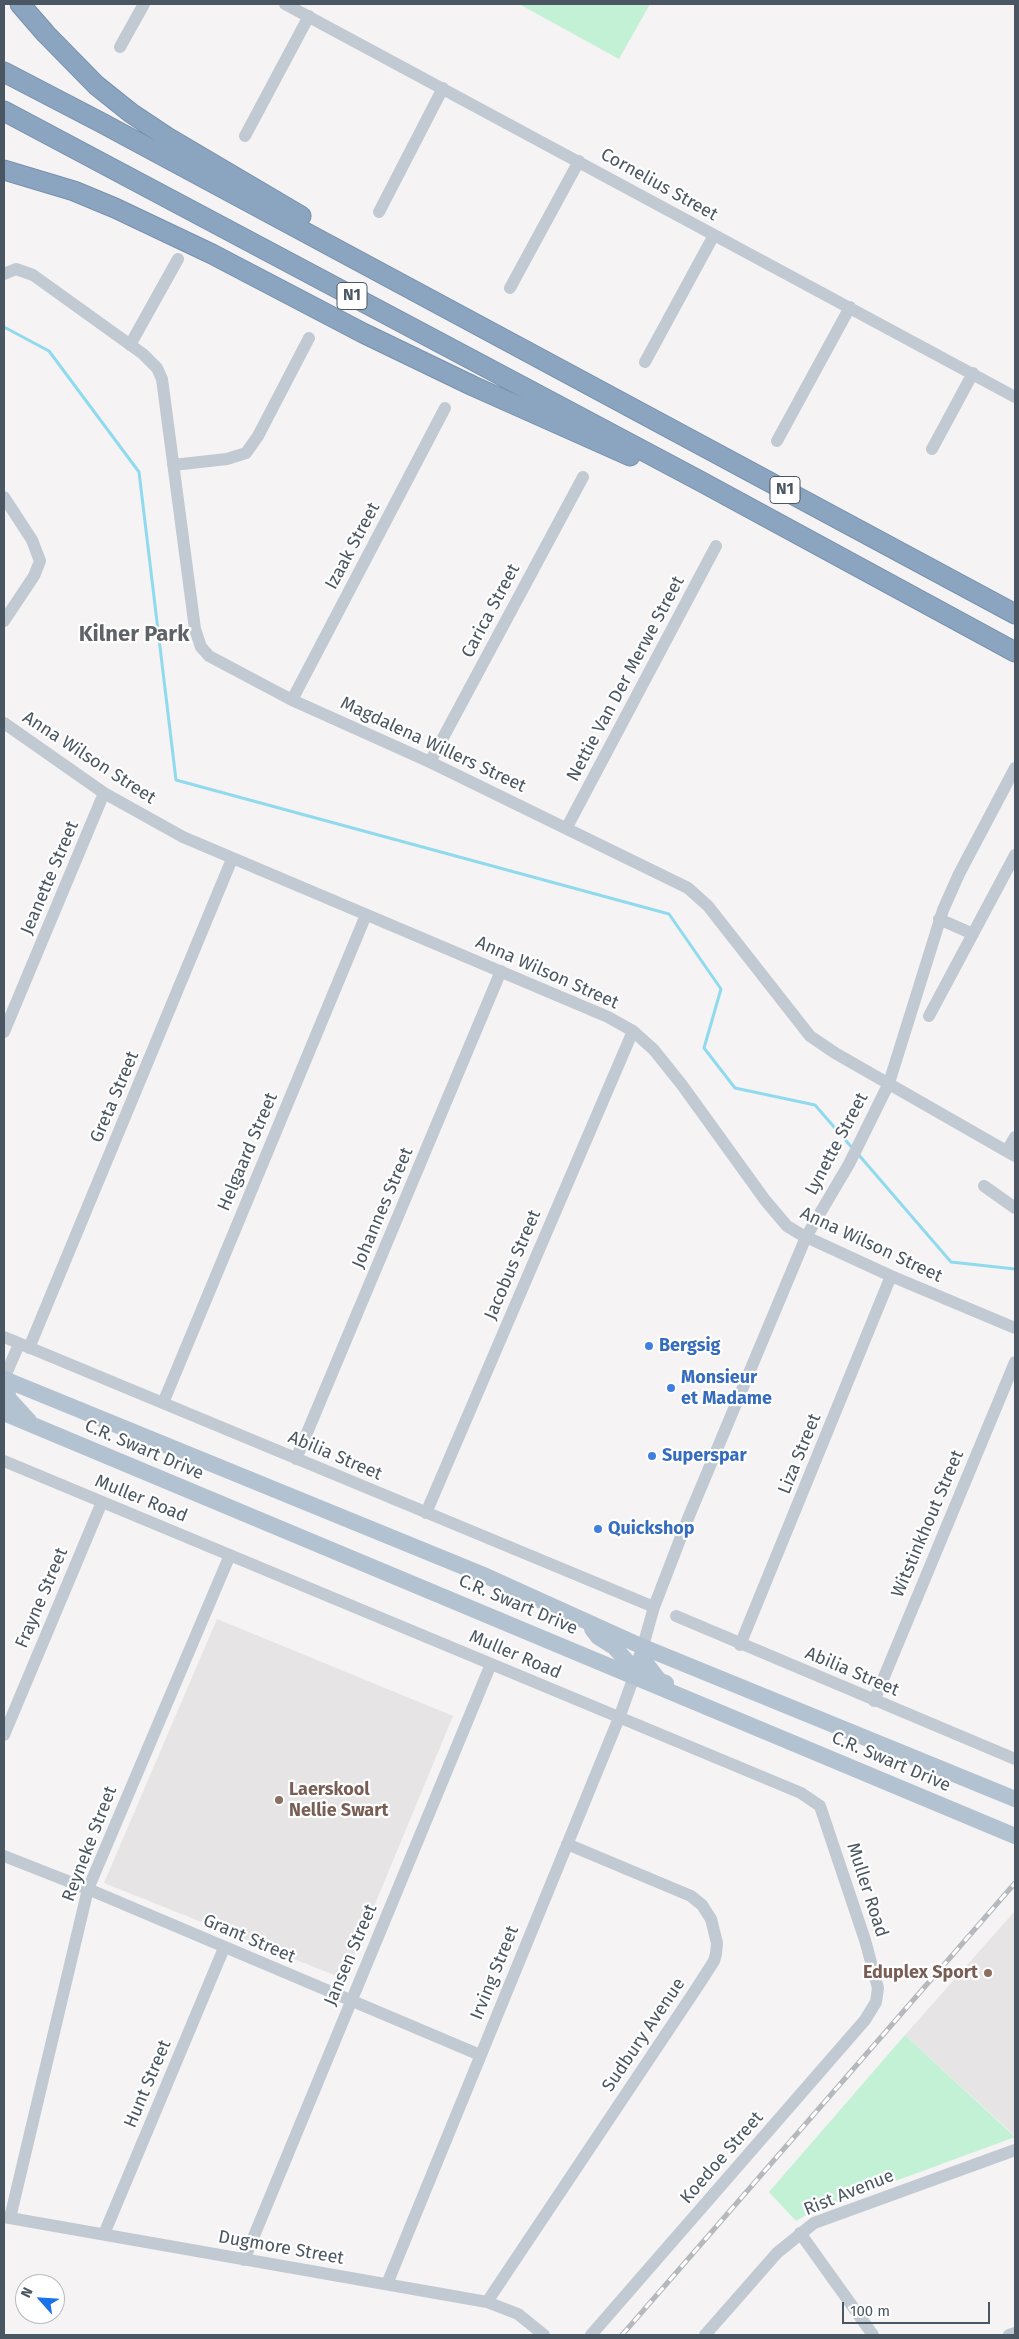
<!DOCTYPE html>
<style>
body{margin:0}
#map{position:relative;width:1019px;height:2339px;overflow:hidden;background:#f5f3f3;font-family:"Fira Sans",sans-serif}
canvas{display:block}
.frame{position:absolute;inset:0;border:5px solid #4a5661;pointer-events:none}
.north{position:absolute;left:15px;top:2274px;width:50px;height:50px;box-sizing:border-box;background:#fff;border:1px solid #b7bbc0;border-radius:50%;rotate:296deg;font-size:14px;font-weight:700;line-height:20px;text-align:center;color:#4a5661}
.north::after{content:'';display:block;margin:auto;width:18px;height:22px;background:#1a73e8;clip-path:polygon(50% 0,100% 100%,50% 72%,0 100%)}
.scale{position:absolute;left:842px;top:2302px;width:148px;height:22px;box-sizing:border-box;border:2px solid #4a5661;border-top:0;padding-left:6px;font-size:15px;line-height:18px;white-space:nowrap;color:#4a5661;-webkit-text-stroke:4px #fff;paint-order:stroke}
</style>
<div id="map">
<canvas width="1019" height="2339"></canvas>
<div class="frame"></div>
<div class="north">N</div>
<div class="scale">100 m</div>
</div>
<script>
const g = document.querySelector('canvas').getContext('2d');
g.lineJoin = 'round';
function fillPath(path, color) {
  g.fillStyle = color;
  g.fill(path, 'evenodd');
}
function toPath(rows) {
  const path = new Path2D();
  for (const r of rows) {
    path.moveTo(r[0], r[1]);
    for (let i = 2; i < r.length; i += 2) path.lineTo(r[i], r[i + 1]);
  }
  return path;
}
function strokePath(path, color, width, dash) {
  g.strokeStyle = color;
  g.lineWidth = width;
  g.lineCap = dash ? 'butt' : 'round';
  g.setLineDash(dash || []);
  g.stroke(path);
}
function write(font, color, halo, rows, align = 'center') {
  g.font = font + ' "Fira Sans",sans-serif';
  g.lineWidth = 4.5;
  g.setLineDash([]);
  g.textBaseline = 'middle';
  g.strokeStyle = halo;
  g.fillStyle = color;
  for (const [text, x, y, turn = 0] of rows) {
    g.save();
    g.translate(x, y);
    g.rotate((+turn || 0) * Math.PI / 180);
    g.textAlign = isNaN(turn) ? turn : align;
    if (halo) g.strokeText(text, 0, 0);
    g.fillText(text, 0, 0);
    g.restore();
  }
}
fillPath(toPath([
 [217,1619,453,1716,344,1979,104,1883],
 [1015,1911,1015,2136,905,2035]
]), '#e6e4e5');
fillPath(toPath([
 [519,4,650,4,619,59],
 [905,2035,1015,2137,811,2212,796,2221,769,2192]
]), '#c3f1d5');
strokePath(toPath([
 [4,327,49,351,139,472,176,780,669,914,721,989,704,1048,735,1088,815,1105,854,1150],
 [858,1154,951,1262,1015,1269]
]), '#90daee', 3);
const highway = toPath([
 [20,4,46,34,96,85,131,113,167,137,301,216],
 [4,72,102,123,1015,614],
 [4,111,700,481,1015,652],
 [4,170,74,191,115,208,212,254,363,333,473,386,630,456]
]);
strokePath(highway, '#7690ad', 21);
strokePath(toPath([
 [285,4,1015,397],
 [120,47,144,4],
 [245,136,309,16],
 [379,212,443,88],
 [4,274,16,269,33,275,143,354,157,368,162,379,195,629,201,647,209,656,292,700,430,762,688,888,708,906,810,1036,835,1053,1015,1156],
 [510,288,579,161],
 [130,345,178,259],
 [645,362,714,235],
 [777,441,850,307],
 [932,449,973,373],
 [173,465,227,459,246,453,258,436,309,338],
 [4,497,32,540,40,561,34,576,4,621],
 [292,700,445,408],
 [4,723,104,793,183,837,575,1003,608,1017,633,1031,654,1050,682,1085,765,1200,787,1226,802,1235,891,1276,1015,1328],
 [430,762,583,477],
 [567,827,716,546],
 [939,919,973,934],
 [929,1016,1015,855],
 [4,1032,104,793],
 [1007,1151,1015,1137],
 [984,1186,1015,1208],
 [4,1337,654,1607],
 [29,1348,232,859],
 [4,1379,19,1344],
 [163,1403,366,915],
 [296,1459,501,971],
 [4,1461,801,1793,820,1806,865,1940,878,1988,876,2002,865,2020,591,2335],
 [426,1513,633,1031],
 [676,1616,1015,1759],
 [740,1645,891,1276],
 [874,1701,1015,1362],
 [4,1735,102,1502],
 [4,1856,88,1889,480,2055],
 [4,2217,487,2302,518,2314,544,2335],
 [10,2218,88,1889,230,1555],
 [800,2233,873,2335],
 [104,2234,224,1948],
 [244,2260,491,1664],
 [387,2284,619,1718,636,1671,654,1607,689,1516,806,1237,849,1164,889,1083,943,910,959,874,1015,768],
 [487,2302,696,1989,714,1961,716,1954,717,1943,711,1919,702,1905,691,1896,567,1844],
 [705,2335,777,2253,814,2223,1015,2150],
 [1009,2335,1015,2333]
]), '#c1cad2', 12);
strokePath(toPath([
 [4,1379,486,1576,643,1647,1015,1799],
 [4,1379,9,1399,29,1421],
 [4,1413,1015,1836],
 [592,1629,598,1637,614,1647,636,1671],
 [641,1657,659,1680,666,1683]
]), '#b3c2d1', 16);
strokePath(highway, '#8ba5c1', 19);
const rail = toPath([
 [622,2335,1015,1883]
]);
strokePath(rail, '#b5b8bd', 5);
strokePath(rail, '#fff', 3, [9]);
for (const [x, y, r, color] of [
 [649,1346,5,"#3f7fe0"],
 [671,1388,5,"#3f7fe0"],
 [652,1456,5,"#3f7fe0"],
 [598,1529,5,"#3f7fe0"],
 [279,1800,5,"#8d6e63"],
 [988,1973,5,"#8d6e63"]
]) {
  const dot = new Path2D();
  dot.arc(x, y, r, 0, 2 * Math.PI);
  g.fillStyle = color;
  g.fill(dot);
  strokePath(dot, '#fff', 2);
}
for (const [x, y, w] of [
 [352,296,30],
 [785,490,30]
]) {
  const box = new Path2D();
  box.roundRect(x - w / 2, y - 13.5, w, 27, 4);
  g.fillStyle = '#fff';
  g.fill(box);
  strokePath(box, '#4a5661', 1);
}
write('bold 16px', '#4a5661', null, [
 ["N1",352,296],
 ["N1",785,490]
]);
write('18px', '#4a5661', '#fff', [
 ["Cornelius Street",659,185,29],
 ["Izaak Street",353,546,-62],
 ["Carica Street",491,611,-62],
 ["Nettie Van Der Merwe Street",626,679,-62],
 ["Magdalena Willers Street",433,745,25],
 ["Anna Wilson Street",89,758,33],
 ["Jeanette Street",50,878,-67],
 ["Anna Wilson Street",547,973,24],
 ["Greta Street",115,1097,-67],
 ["Lynette Street",837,1144,-62],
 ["Helgaard Street",248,1152,-67],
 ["Johannes Street",383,1208,-67],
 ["Anna Wilson Street",871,1245,25],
 ["Jacobus Street",513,1265,-67],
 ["C.R. Swart Drive",144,1450,23],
 ["Liza Street",800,1454,-68],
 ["Abilia Street",335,1456,23],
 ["Muller Road",141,1499,22],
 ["Witstinkhout Street",928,1524,-67],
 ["Frayne Street",42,1598,-67],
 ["C.R. Swart Drive",518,1605,23],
 ["Muller Road",515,1655,23],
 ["Abilia Street",852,1672,23],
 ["C.R. Swart Drive",891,1762,23],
 ["Reyneke Street",90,1844,-69],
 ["Muller Road",867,1890,72],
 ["Grant Street",249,1939,23],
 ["Jansen Street",351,1955,-67],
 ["Irving Street",495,1973,-68],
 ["Sudbury Avenue",644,2035,-56],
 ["Hunt Street",148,2084,-67],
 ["Koedoe Street",722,2158,-49],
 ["Rist Avenue",849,2193,-22],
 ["Dugmore Street",281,2248,10]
]);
write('bold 18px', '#366cbe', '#fff', [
 ["Bergsig",659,1346],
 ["Monsieur",681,1378],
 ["et Madame",681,1399],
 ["Superspar",662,1456],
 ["Quickshop",608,1529]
], 'left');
write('bold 18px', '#785e54', '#fff', [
 ["Laerskool",289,1790],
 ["Nellie Swart",289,1811],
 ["Eduplex Sport",978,1973,"right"]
], 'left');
write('bold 22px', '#5f6368', '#fff', [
 ["Kilner Park",134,635]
]);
</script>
